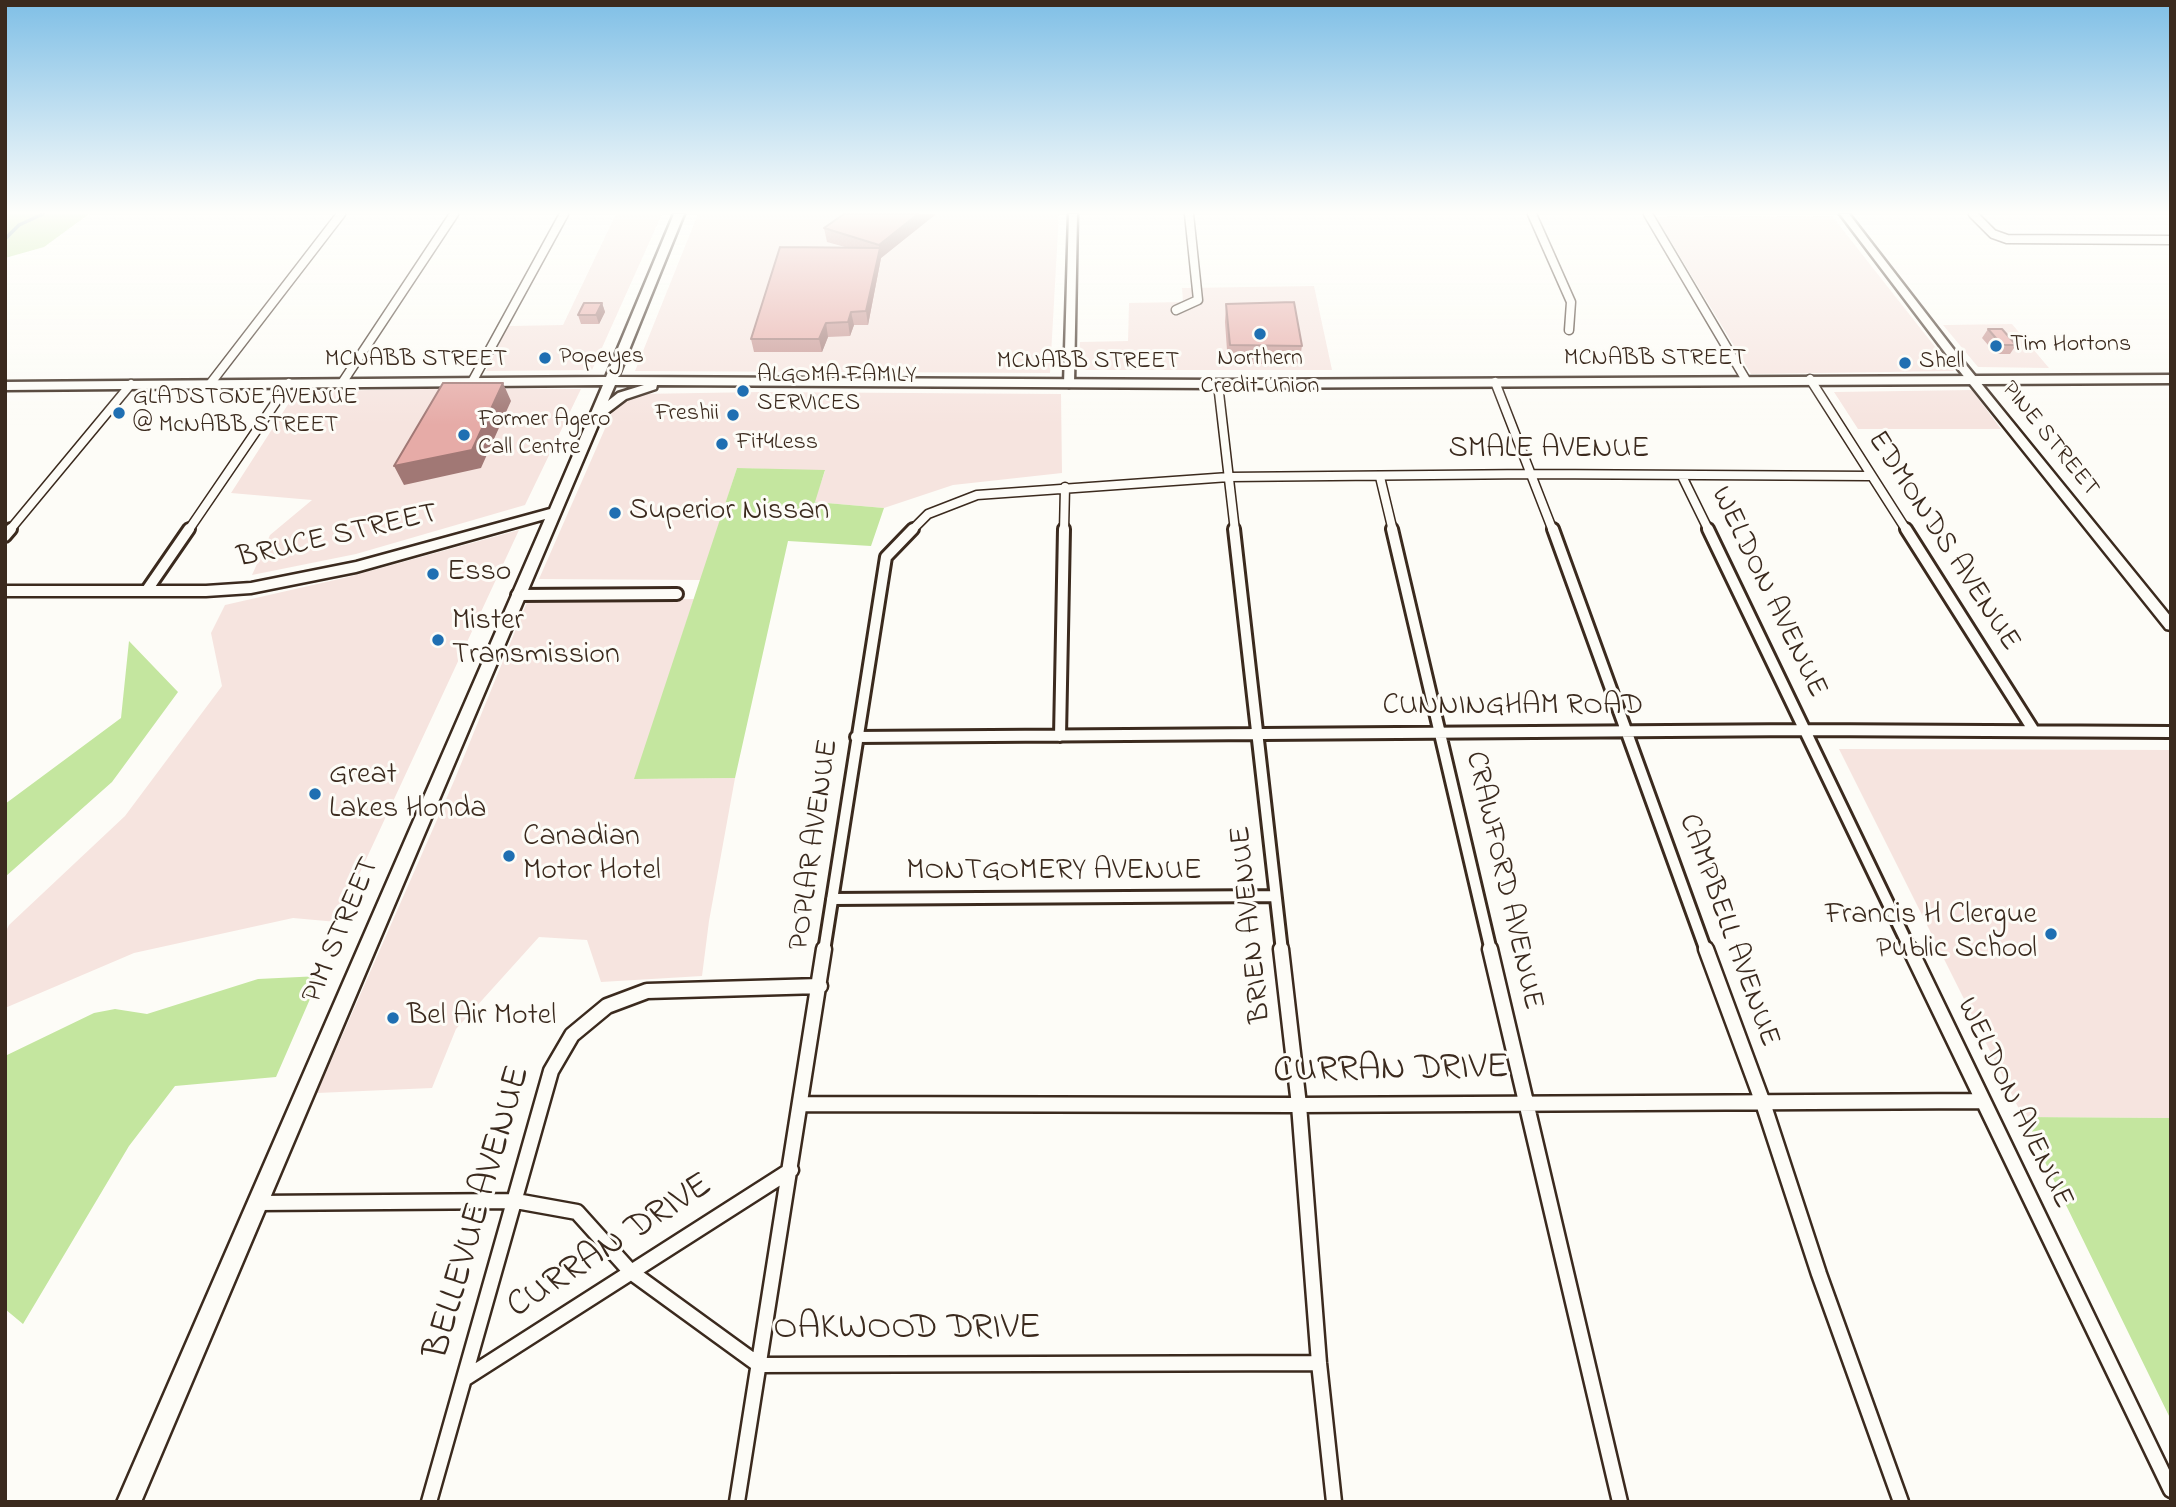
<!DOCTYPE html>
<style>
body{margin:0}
#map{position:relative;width:2176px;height:1507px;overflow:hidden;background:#fdfcf7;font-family:"Indie Flower",sans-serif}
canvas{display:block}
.frame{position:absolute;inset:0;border:7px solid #3b2a1e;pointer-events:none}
</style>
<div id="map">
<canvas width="2176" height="1507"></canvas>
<div class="frame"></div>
</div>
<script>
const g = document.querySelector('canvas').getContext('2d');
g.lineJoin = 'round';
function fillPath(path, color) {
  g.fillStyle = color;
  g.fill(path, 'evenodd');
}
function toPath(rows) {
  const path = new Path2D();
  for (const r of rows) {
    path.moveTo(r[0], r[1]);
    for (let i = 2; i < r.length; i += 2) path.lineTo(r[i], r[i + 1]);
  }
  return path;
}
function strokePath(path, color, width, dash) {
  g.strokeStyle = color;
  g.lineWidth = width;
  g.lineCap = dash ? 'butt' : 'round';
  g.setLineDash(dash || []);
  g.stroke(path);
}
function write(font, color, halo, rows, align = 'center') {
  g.font = font + ' "Indie Flower",sans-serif';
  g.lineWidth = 6;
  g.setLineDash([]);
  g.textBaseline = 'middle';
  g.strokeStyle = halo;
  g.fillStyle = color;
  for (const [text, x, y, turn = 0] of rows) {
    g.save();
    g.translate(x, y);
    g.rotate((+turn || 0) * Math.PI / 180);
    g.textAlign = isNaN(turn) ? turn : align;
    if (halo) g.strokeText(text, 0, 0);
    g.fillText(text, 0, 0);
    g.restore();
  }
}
fillPath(toPath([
 [616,214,662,214,592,370,486,371,508,326,563,325],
 [698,214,1059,214,1050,373,635,371],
 [1832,216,1954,371,1751,374,1656,217],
 [1314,286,1332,370,1078,370,1080,342,1128,341,1129,303,1183,302,1182,288],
 [2012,324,2049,368,1978,367,1943,325],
 [446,388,581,389,525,505,356,554,252,575,270,535,312,500,231,493,296,392],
 [1972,390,2001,429,1858,429,1834,392],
 [761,392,1061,394,1062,473,953,485,884,508,814,502,825,471,737,468,701,580,539,579,614,408,637,394],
 [519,530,337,922,293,918,134,953,5,1008,5,933,9,925,125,816,222,686,211,633,225,605,348,577],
 [694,599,635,779,735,778,709,921,702,976,601,982,587,940,539,937,456,1029,432,1088,317,1093,454,781,527,602],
 [1839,749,2171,750,2171,1118,2023,1117]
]), '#f6e4df');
fillPath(toPath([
 [5,214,89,214,44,247,5,258],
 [737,468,825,470,815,502,884,508,871,546,788,541,735,778,634,779],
 [129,641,178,692,112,782,5,877,5,804,121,718],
 [320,976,276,1077,175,1086,129,1146,23,1324,5,1309,5,1056,94,1013,115,1009,147,1014,258,979],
 [2023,1117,2171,1118,2171,1420]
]), '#c4e69f');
strokePath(toPath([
 [5,239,19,225,43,214]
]), '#668e94', 3.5);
const minorFar2 = toPath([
 [1532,214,1571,302,1569,330],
 [1648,214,1746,380],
 [1973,214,1993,234,2007,239,2171,240],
 [1176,310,1198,300,1189,214],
 [1810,379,1907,531],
 [472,382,564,214],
 [1495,382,1553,531],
 [342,383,454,214],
 [210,384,341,214],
 [1218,384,1235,531],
 [1682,476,1709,531],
 [1380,477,1393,531],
 [9,531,131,384],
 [188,531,289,383],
 [911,531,928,514,977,495,1229,477,1533,474,1870,476],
 [1064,531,1065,487]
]);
const minorFar1 = toPath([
 [1234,529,1282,951],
 [1392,529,1491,951],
 [1553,529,1706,951],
 [1708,529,1911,951],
 [1906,529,2034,731],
 [5,536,11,529],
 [147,590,189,529],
 [517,595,677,594],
 [1060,736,1064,529],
 [856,737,1804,730,2171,732],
 [832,899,1275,896],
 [824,951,886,557,913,529]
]);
const minor = toPath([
 [1281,949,1299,1105,1319,1363,1334,1502],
 [1490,949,1620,1502],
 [1706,949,1763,1103,1819,1274,1901,1502],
 [1910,949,2171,1490],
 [802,1104,1299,1105,1981,1101],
 [257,1203,516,1201,577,1212,631,1272,759,1365,1319,1363],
 [464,1379,791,1170],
 [429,1502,551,1071,572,1035,607,1006,647,991,820,986],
 [737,1502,824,949]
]);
const tertiary = toPath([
 [1069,214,1077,214,1074,384,1069,387,1064,384,1069,214],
 [1840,214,1849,214,1958,355,2171,617,2171,630,2166,629,1950,359,1840,214]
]);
const secondary = toPath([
 [674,214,684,214,618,377,1218,380,2171,375,2171,383,1218,388,657,385,656,389,626,399,601,418,141,1502,117,1502,545,519,356,572,251,593,206,596,5,596,5,586,206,586,251,583,356,562,550,509,603,385,5,390,5,382,606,377,674,214],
 [615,385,644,385,618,393,608,401,615,385]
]);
strokePath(minorFar2, '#3b2a1e', 11);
strokePath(minorFar1, '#3b2a1e', 16);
strokePath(minor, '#3b2a1e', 19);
strokePath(tertiary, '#3b2a1e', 5);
strokePath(secondary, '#3b2a1e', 5);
strokePath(minorFar2, '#fdfcf7', 8);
strokePath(minorFar1, '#fdfcf7', 10);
strokePath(minor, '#fdfcf7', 14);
fillPath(tertiary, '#fdfcf7');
fillPath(secondary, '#fdfcf7');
fillPath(toPath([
 [936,214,881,258,868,325,854,325,850,336,828,337,822,352,754,352,751,339,845,247,827,242,824,228],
 [602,303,605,312,599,324,581,324,578,315],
 [1226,304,1302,346,1299,364,1228,364,1225,322],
 [1988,329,2016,345,2010,354,1996,354,1982,338]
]), '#c69390');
fillPath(toPath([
 [918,214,936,214,881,258,868,325,866,311,879,249,879,245],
 [602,303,605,312,599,324,596,315],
 [851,312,854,325,850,336,848,322],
 [826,323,828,337,822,352,819,339],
 [503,383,511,401,481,468,404,485,394,466]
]), '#a17875');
const building = toPath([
 [844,214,918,214,879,245,824,228,844,214],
 [780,247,880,248,866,311,851,312,848,322,826,323,819,339,751,339,780,247],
 [1294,302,1302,346,1230,345,1226,304,1294,302],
 [584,303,602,303,596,315,578,315,584,303],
 [1988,329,2002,329,2016,345,2002,345,1988,329],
 [443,383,503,383,472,450,394,466,443,383]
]);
fillPath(building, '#e6aba7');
strokePath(building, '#a17875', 2);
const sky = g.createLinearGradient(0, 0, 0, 425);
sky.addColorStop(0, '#7fbfe6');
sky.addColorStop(0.5, '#fefefb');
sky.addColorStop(1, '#fefefb00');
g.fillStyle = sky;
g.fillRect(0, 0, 2176, 425);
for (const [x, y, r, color] of [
 [1260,334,7,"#1f6fb2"],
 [1996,346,7,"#1f6fb2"],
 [545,358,7,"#1f6fb2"],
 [1905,363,7,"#1f6fb2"],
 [743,391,7,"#1f6fb2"],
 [119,413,7,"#1f6fb2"],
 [733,415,7,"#1f6fb2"],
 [464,435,7,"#1f6fb2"],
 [722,444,7,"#1f6fb2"],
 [615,513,7,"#1f6fb2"],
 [433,574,7,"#1f6fb2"],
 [438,640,7,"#1f6fb2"],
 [315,794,7,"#1f6fb2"],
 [509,856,7,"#1f6fb2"],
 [2051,934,7,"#1f6fb2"],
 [393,1018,7,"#1f6fb2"]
]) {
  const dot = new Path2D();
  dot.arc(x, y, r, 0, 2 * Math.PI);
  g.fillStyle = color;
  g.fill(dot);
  strokePath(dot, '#fdfcf7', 2.5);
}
write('24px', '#3b2a1e', '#fdfcf7', [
 ["Tim Hortons",2010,346],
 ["Popeyes",559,358],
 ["Northern",1260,360,"center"],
 ["Credit Union",1260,388,"center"],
 ["Shell",1919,363],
 ["ALGOMA FAMILY",757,377],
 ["SERVICES",757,405],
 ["GLADSTONE AVENUE",133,399],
 ["@ McNABB STREET",133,427],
 ["Freshii",719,415,"right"],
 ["Former Agero",478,421],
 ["Call Centre",478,449],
 ["Fit4Less",736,444]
], 'left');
write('24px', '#3b2a1e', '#fdfcf7', [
 ["MCNABB STREET",1655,360],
 ["MCNABB STREET",416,361],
 ["MCNABB STREET",1088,363],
 ["PINE STREET",2049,440,51]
]);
write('30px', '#3b2a1e', '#fdfcf7', [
 ["SMALE AVENUE",1549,451],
 ["BRUCE STREET",338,538,-13],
 ["EDMONDS AVENUE",1942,542,57],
 ["WELDON AVENUE",1767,593,64],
 ["CUNNINGHAM ROAD",1513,708],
 ["POPLAR AVENUE",816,845,-82],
 ["MONTGOMERY AVENUE",1054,873],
 ["CRAWFORD AVENUE",1502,881,77],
 ["BRIEN AVENUE",1253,924,-96],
 ["PIM STREET",343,931,-67],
 ["CAMPBELL AVENUE",1727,931,70],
 ["WELDON AVENUE",2013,1104,64]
]);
write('30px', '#3b2a1e', '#fdfcf7', [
 ["Superior Nissan",629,513],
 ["Esso",447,574],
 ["Mister",452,623],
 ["Transmission",452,657],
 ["Great",329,777],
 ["Lakes Honda",329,811],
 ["Canadian",523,839],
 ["Motor Hotel",523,873],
 ["Francis H Clergue",2037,917,"right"],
 ["Public School",2037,951,"right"],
 ["Bel Air Motel",407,1018]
], 'left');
write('37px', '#3b2a1e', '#fdfcf7', [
 ["CURRAN DRIVE",1391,1072,-1],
 ["BELLEVUE AVENUE",480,1213,-74],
 ["CURRAN DRIVE",611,1248,-33],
 ["OAKWOOD DRIVE",907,1331]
]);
</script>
